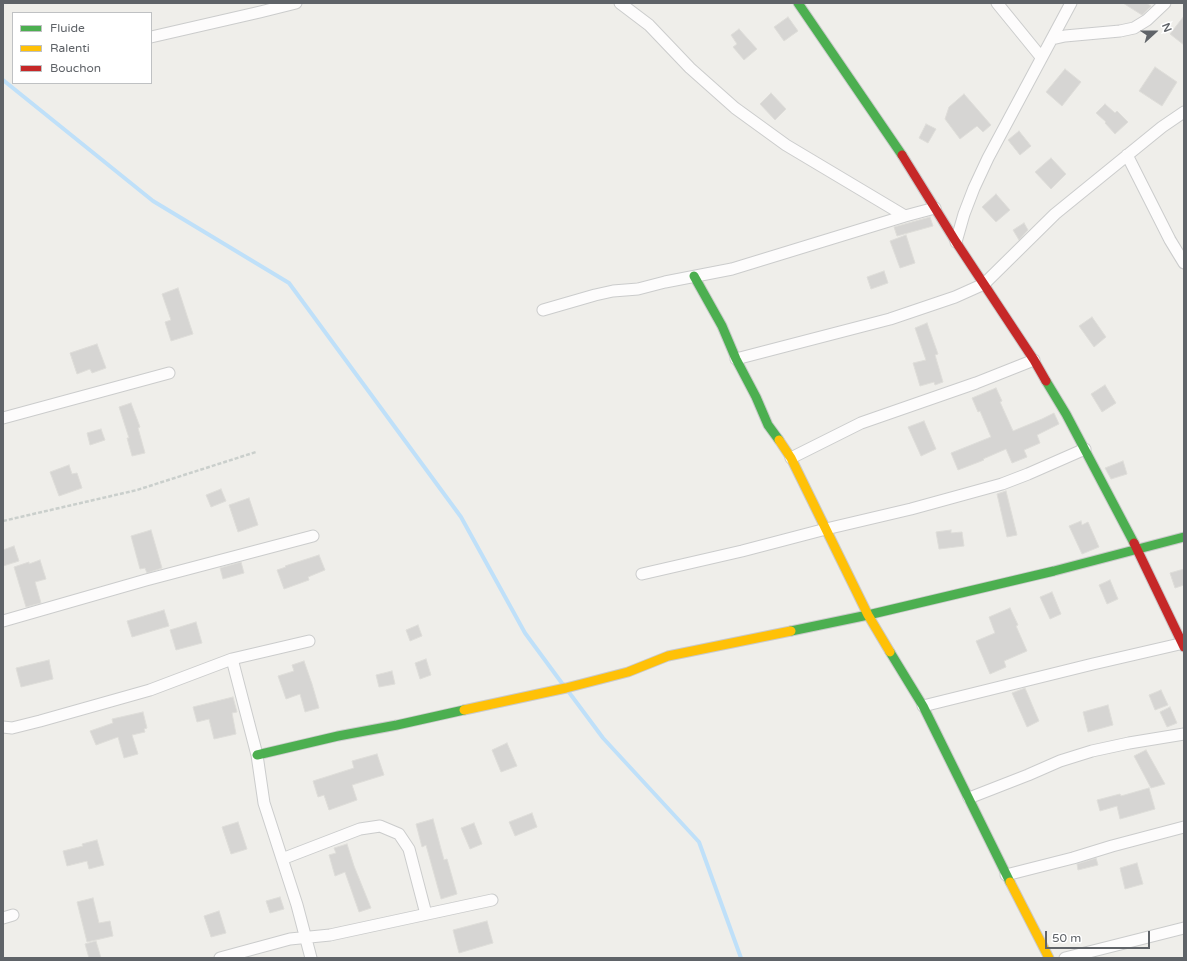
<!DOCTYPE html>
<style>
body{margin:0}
#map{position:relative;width:1187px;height:961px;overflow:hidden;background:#efeeea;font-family:"Varela Round",sans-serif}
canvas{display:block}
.frame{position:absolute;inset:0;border:4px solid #5f6368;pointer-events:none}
.legend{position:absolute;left:12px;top:12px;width:140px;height:72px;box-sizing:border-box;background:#fff;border:1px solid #bfc1c3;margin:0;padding:5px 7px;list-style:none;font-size:12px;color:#5f6368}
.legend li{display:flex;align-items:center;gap:8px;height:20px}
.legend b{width:20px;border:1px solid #bfc1c3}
.north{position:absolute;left:1135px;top:12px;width:40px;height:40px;-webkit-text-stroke:3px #fff;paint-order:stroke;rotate:69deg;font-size:11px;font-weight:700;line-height:16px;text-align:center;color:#5f6368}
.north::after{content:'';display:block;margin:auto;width:14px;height:18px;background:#5f6368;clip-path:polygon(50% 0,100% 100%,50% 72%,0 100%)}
.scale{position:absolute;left:1045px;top:931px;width:105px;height:18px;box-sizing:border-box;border:2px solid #5f6368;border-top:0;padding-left:5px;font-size:12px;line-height:14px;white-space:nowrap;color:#5f6368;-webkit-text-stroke:3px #fff;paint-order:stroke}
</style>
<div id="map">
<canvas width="1187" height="961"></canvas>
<div class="frame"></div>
<ul class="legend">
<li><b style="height:5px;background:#4caf50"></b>Fluide</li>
<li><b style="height:5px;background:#ffc107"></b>Ralenti</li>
<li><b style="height:5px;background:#c62828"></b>Bouchon</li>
</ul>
<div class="north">N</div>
<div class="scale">50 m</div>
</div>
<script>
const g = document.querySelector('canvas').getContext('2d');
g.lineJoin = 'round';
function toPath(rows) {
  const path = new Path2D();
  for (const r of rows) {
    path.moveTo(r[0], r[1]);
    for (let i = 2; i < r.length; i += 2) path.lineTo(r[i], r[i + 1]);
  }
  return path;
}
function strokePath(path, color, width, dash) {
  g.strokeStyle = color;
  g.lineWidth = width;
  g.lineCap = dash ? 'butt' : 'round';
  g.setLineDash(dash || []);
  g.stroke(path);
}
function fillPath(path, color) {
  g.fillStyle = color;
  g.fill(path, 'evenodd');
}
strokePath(toPath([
 [3,80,153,201,289,283,461,517,525,633,564,686],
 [568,691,603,738,699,842,741,958]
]), '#bfe0f9', 4);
const building = toPath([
 [1123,3,1146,3,1151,6,1142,15,1123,3],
 [1184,16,1184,45,1170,34,1184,16],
 [788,17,798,31,784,41,774,27,788,17],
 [739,29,757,49,744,60,733,47,737,44,731,35,739,29],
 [1155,67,1177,82,1162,106,1139,91,1155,67],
 [1065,69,1081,82,1062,106,1046,92,1065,69],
 [771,93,786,109,775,120,760,104,771,93],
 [964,94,991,125,983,132,977,126,960,139,945,119,949,107,964,94],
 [1105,104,1115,113,1117,111,1128,122,1115,134,1105,123,1106,122,1096,113,1105,104],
 [926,124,936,129,928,143,919,138,926,124],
 [1019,131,1031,146,1020,155,1008,140,1019,131],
 [1051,158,1066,174,1051,189,1035,172,1051,158],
 [996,194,1010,210,996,222,982,207,996,194],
 [930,217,933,226,897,236,894,227,930,217],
 [1024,223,1028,230,1019,240,1013,230,1024,223],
 [906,235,915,263,900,268,890,241,906,235],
 [884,271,888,283,871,289,867,277,884,271],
 [178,288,193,334,171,341,165,322,171,320,162,294,178,288],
 [1092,317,1106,337,1094,347,1079,326,1092,317],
 [927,323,938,354,935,355,943,382,935,385,934,382,920,386,913,363,926,360,915,328,927,323],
 [97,344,106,368,92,373,90,369,77,374,70,353,97,344],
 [1105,385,1116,403,1102,412,1091,394,1105,385],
 [996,388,1002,401,1000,402,1013,431,1042,419,1054,413,1059,424,1037,435,1040,443,1024,450,1027,457,1012,463,1006,449,983,459,984,460,958,470,951,453,991,437,980,411,978,412,972,398,996,388],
 [131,403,140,427,138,428,145,453,132,456,127,438,129,438,119,407,131,403],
 [924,421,936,449,921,456,908,427,924,421],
 [101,429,105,440,90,445,87,433,101,429],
 [1123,461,1127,474,1111,479,1105,468,1123,461],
 [69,465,72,474,77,473,82,488,59,496,50,472,69,465],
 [221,489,226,501,211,507,206,495,221,489],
 [1006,491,1017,535,1007,537,997,494,1006,491],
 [249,498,258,525,238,532,229,505,249,498],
 [1081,521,1082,525,1088,522,1099,547,1082,554,1069,526,1081,521],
 [151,530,162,568,147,573,145,568,140,569,131,536,151,530],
 [951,530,951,533,962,532,964,546,939,549,936,532,951,530],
 [14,546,19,561,3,566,3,550,14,546],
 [319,555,325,570,308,577,309,580,284,589,277,570,286,567,285,566,319,555],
 [40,560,46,579,35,582,41,603,26,607,14,567,29,562,29,564,40,560],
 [241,562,244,573,223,579,220,568,241,562],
 [1184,569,1184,585,1175,588,1170,573,1184,569],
 [1110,580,1118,599,1107,604,1099,585,1110,580],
 [1052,592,1061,614,1050,619,1040,597,1052,592],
 [1010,608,1018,625,1016,626,1027,651,1004,661,1006,667,990,674,976,641,995,633,989,617,1010,608],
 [164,610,169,626,132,637,127,621,164,610],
 [196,622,202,643,176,650,170,630,196,622],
 [418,625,422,636,410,641,406,630,418,625],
 [426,659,431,675,420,679,415,663,426,659],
 [49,660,53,679,21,687,16,668,49,660],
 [304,661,312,684,319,708,305,712,300,694,286,699,278,676,294,671,292,665,304,661],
 [392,671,395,684,379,687,376,675,392,671],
 [1025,688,1039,721,1027,727,1012,693,1025,688],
 [1161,690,1168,705,1155,710,1149,695,1161,690],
 [233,697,237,712,232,713,236,734,214,739,209,719,197,722,193,707,233,697],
 [1108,705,1113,725,1088,732,1083,712,1108,705],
 [1170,707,1177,723,1167,727,1160,712,1170,707],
 [143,712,147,728,144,729,145,732,132,735,138,754,124,758,118,737,96,745,90,731,113,723,112,719,143,712],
 [507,743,517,766,501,772,492,750,507,743],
 [1146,750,1165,784,1151,788,1134,756,1146,750],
 [377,754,384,775,352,785,357,800,329,810,324,795,318,797,313,781,354,768,352,761,377,754],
 [1149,788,1155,809,1120,819,1117,806,1100,811,1097,800,1120,794,1121,796,1149,788],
 [532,813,537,827,515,836,509,822,532,813],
 [433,819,444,860,447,859,457,894,441,899,426,845,422,847,416,824,433,819],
 [238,822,247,849,231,854,222,827,238,822],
 [474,823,482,844,470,849,461,828,474,823],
 [97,840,104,865,89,869,87,861,67,866,63,851,83,846,82,844,97,840],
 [347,844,354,866,371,908,359,912,345,872,335,876,329,855,336,853,334,848,347,844],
 [1096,858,1098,865,1078,870,1077,864,1096,858],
 [1137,863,1143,884,1125,889,1120,868,1137,863],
 [280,897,284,909,270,913,266,901,280,897],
 [93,898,99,923,110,921,113,936,87,942,77,902,93,898],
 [219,911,226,933,211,937,204,916,219,911],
 [487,921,493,943,459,953,453,930,487,921],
 [96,941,101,958,89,958,85,944,96,941]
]);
fillPath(building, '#d6d5d3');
strokePath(building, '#deddd9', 1);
const street = toPath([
 [620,3,649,25,690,68,735,108,786,145,905,216,935,208],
 [997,3,1041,57],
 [151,37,260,12,296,3],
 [1052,39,1065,36,1120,31,1134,28,1147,20,1165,3],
 [1127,155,1170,240,1184,263],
 [956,242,964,214,974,188,988,158,1071,3],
 [543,310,595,295,613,291,638,289,665,282,732,269,905,216],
 [736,359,890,319,955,297,984,284,1055,214,1162,127,1184,112],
 [3,418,169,373],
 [791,458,861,423,976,383,1034,360],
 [642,574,742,551,826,529,911,509,1002,484,1028,474,1085,449],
 [3,621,146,580,313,536],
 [232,659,257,755,264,803,297,905,311,958],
 [923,706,1093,664,1184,643],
 [3,727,12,728,40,721,150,690,232,659,309,641],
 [969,798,1028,775,1060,761,1092,751,1129,743,1184,734],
 [282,859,360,829,380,826,399,834,409,849,426,914],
 [1006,875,1073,858,1112,846,1184,827],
 [3,918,13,915],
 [220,958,290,939,330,935,492,900],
 [1065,958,1184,928]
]);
const fast = toPath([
 [798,3,902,155],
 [694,276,722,326,736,359,756,397,768,425,779,440],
 [1046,381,1066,414,1134,543],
 [791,631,868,615,1054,571,1184,537],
 [890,652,923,706,1010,882],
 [257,755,338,736,397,725,464,710]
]);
const slow = toPath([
 [779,440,791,458,868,615,890,652],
 [464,710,566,688,628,672,668,656,791,631],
 [1010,882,1049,958]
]);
const jam = toPath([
 [902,155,956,242,1034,360,1046,381],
 [1134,543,1184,647]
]);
strokePath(street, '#cbcccc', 13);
strokePath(fast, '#cacacb', 11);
strokePath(slow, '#cacacb', 11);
strokePath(jam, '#cacacb', 11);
strokePath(toPath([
 [3,521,137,490,256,452]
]), '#cacfcc', 2.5, [4, 2]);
strokePath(street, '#fdfcfc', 11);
strokePath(fast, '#4caf50', 9);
strokePath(slow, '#ffc107', 9);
strokePath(jam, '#c62828', 9);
</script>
